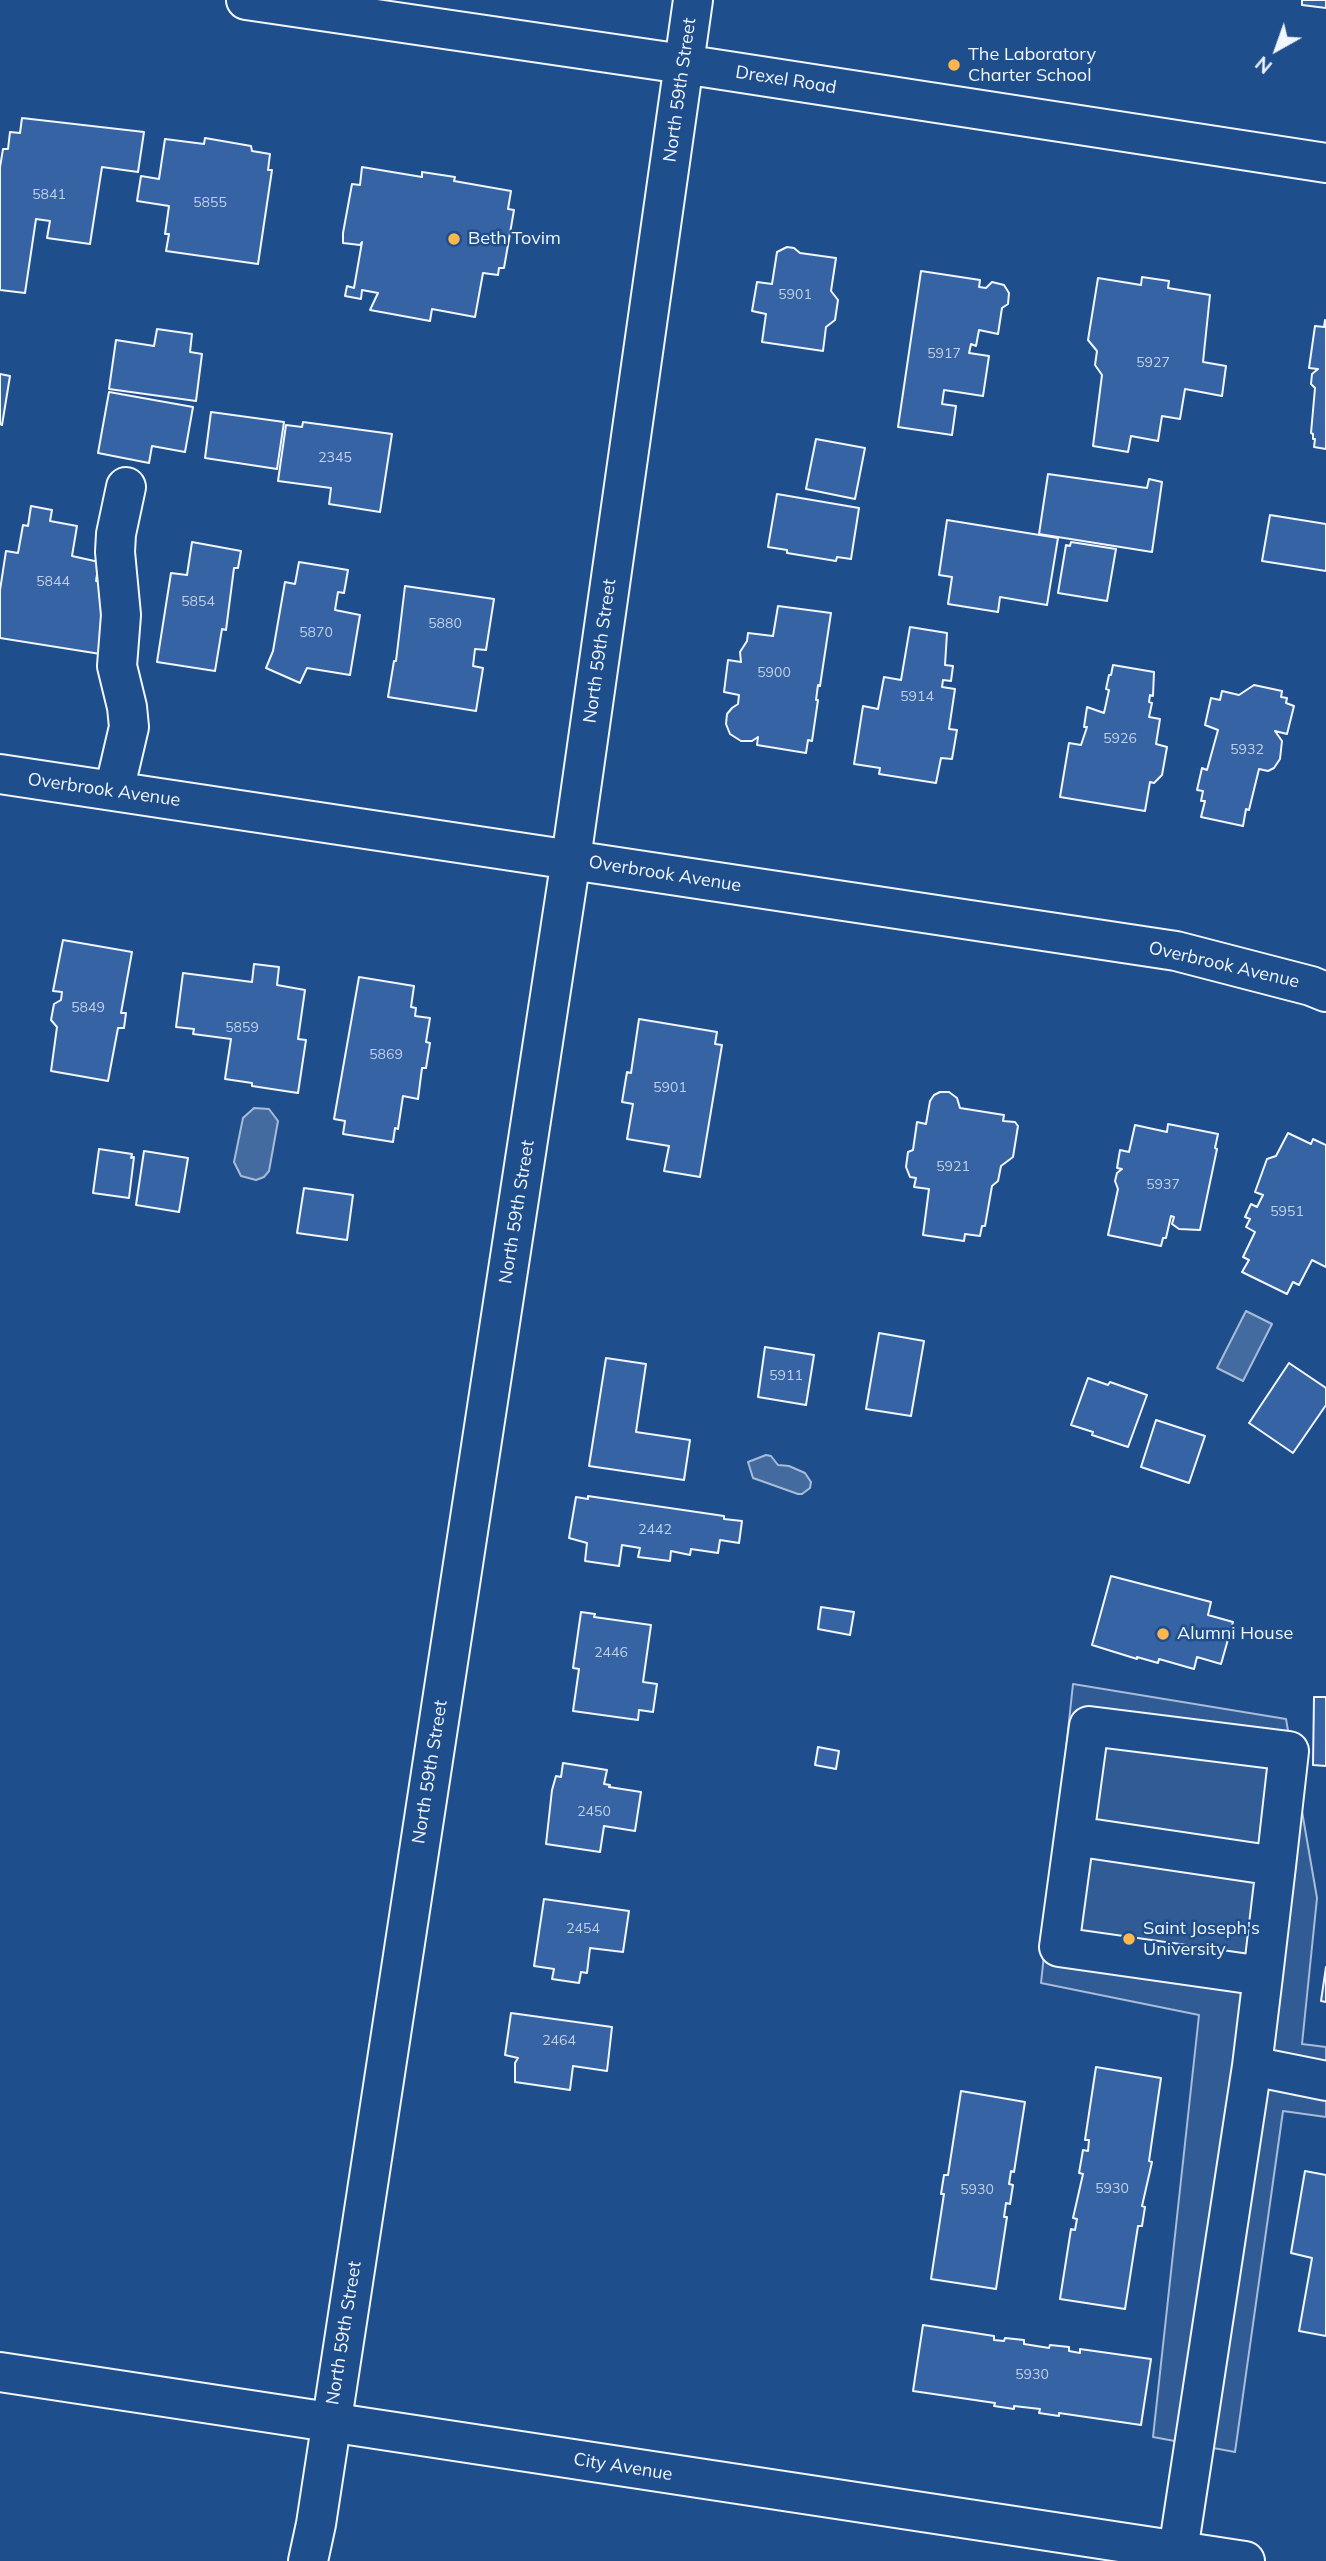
<!DOCTYPE html>
<style>
body{margin:0}
#map{position:relative;width:1326px;height:2561px;overflow:hidden;background:#1f4e8c;font-family:Mulish,sans-serif}
canvas{display:block}
.north{position:absolute;left:1242px;top:14px;width:70px;height:70px;-webkit-text-stroke:5px #1f4e8c;paint-order:stroke;rotate:220deg;font-size:19px;font-weight:700;line-height:28px;text-align:center;color:#f2f6ff}
.north::after{content:'';display:block;margin:auto;width:24px;height:32px;background:#f2f6ff;clip-path:polygon(50% 0,100% 100%,50% 72%,0 100%)}
</style>
<div id="map">
<canvas width="1326" height="2561"></canvas>
<div class="north">N</div>
</div>
<script>
const g = document.querySelector('canvas').getContext('2d');
g.lineJoin = 'round';
function fillPath(path, color) {
  g.fillStyle = color;
  g.fill(path, 'evenodd');
}
function toPath(rows) {
  const path = new Path2D();
  for (const r of rows) {
    path.moveTo(r[0], r[1]);
    for (let i = 2; i < r.length; i += 2) path.lineTo(r[i], r[i + 1]);
  }
  return path;
}
function strokePath(path, color, width, dash) {
  g.strokeStyle = color;
  g.lineWidth = width;
  g.lineCap = dash ? 'butt' : 'round';
  g.setLineDash(dash || []);
  g.stroke(path);
}
function write(font, color, halo, rows, align = 'center') {
  g.font = font + ' Mulish,sans-serif';
  g.lineWidth = 5;
  g.setLineDash([]);
  g.textBaseline = 'middle';
  g.strokeStyle = halo;
  g.fillStyle = color;
  for (const [text, x, y, turn = 0] of rows) {
    g.save();
    g.translate(x, y);
    g.rotate((+turn || 0) * Math.PI / 180);
    g.textAlign = isNaN(turn) ? turn : align;
    if (halo) g.strokeText(text, 0, 0);
    g.fillText(text, 0, 0);
    g.restore();
  }
}
const built = toPath([
 [1073,1684,1286,1719,1317,1898,1302,2044,1326,2047,1326,2117,1283,2111,1235,2452,1153,2437,1199,2015,1041,1983,1073,1684]
]);
fillPath(built, '#305b95');
strokePath(built, '#a8bbd7', 2);
const water = toPath([
 [254,1108,269,1109,278,1121,269,1171,264,1177,256,1180,241,1176,234,1162,243,1118,254,1108],
 [1246,1311,1272,1324,1243,1381,1217,1368,1246,1311],
 [766,1455,771,1456,778,1465,789,1466,805,1473,811,1482,810,1488,802,1494,798,1494,753,1478,748,1462,766,1455]
]);
fillPath(water, '#446ba0');
strokePath(water, '#a8bbd7', 2);
const building = toPath([
 [1302,0,1326,0,1326,8,1302,5,1302,0],
 [22,118,144,132,138,172,102,167,90,244,47,238,50,221,36,219,25,293,0,290,0,167,3,149,8,149,10,132,20,133,22,118],
 [205,138,251,146,252,151,270,154,268,170,272,170,258,264,166,251,169,234,165,234,169,206,137,201,141,176,159,179,165,139,204,144,205,138],
 [362,167,422,177,422,172,455,177,454,181,511,191,508,209,514,210,504,268,499,268,498,275,483,273,475,317,432,309,430,321,370,310,378,293,362,290,361,299,345,296,347,286,354,288,362,242,360,245,343,243,343,233,352,184,360,185,362,167],
 [787,247,794,248,800,253,836,258,831,291,838,300,835,320,826,327,823,351,762,342,766,314,752,311,757,282,772,284,777,252,787,247],
 [921,271,980,280,979,287,986,288,992,282,1004,285,1009,293,1008,304,1002,308,998,334,979,330,976,346,971,344,969,353,989,356,983,396,944,390,942,404,956,406,952,435,898,427,921,271],
 [1142,277,1169,281,1168,288,1210,295,1203,362,1226,366,1222,396,1185,389,1180,419,1162,416,1158,441,1131,436,1128,452,1093,446,1102,375,1095,365,1097,351,1088,340,1098,278,1141,285,1142,277],
 [1325,320,1326,321,1326,449,1314,447,1315,439,1313,439,1313,434,1311,433,1315,388,1311,384,1312,374,1318,369,1309,368,1315,326,1324,327,1325,320],
 [157,329,192,334,190,352,202,354,196,401,109,389,116,340,154,346,157,329],
 [0,374,10,376,2,425,0,424,0,374],
 [109,392,193,407,185,452,152,446,149,463,98,453,109,392],
 [211,412,284,422,277,469,205,458,211,412],
 [303,422,392,434,380,512,329,504,331,488,278,481,286,425,302,427,303,422],
 [816,439,865,448,855,499,806,489,816,439],
 [1048,474,1147,488,1149,479,1162,482,1152,552,1039,534,1048,474],
 [777,494,859,508,851,559,837,557,836,561,787,553,787,550,768,547,777,494],
 [31,506,52,510,50,521,77,526,72,556,99,562,96,581,113,584,113,656,0,638,0,590,6,551,18,553,23,525,28,526,31,506],
 [1270,515,1326,524,1326,571,1262,561,1270,515],
 [947,520,1058,538,1047,605,1000,597,998,612,948,604,952,577,939,575,947,520],
 [192,542,241,551,238,568,234,568,226,630,222,629,215,671,157,662,171,573,187,575,192,542],
 [1071,542,1116,549,1107,601,1058,593,1066,545,1070,546,1071,542],
 [299,562,348,570,344,593,338,592,335,610,360,615,350,675,307,668,300,683,266,668,273,651,285,582,295,584,299,562],
 [405,586,494,599,486,650,475,649,473,666,483,668,476,711,388,697,394,661,396,661,405,586],
 [778,606,831,613,820,686,818,685,816,700,818,700,812,741,808,740,806,753,757,745,758,737,752,741,741,741,730,734,726,724,727,714,732,708,738,704,739,695,724,692,728,660,741,662,740,652,747,641,748,633,773,636,778,606],
 [910,627,947,633,945,665,953,666,951,681,943,680,942,687,955,689,949,729,957,730,952,759,941,758,936,783,879,774,880,768,854,764,863,706,878,709,884,677,901,680,910,627],
 [1113,665,1154,672,1153,696,1150,695,1149,702,1152,703,1149,717,1160,719,1156,744,1167,747,1162,775,1154,783,1150,782,1145,811,1060,797,1069,743,1081,745,1087,727,1084,727,1087,707,1104,713,1109,690,1106,689,1109,675,1111,675,1113,665],
 [1254,685,1282,691,1281,697,1287,698,1286,703,1294,706,1287,734,1275,731,1282,741,1280,759,1274,768,1268,771,1259,769,1249,810,1246,809,1243,826,1201,817,1205,801,1201,801,1203,791,1197,790,1202,768,1207,770,1218,730,1205,725,1211,698,1220,700,1222,691,1239,695,1254,685],
 [63,940,132,952,121,1013,126,1013,124,1028,118,1028,108,1081,51,1071,57,1027,51,1020,54,1004,61,1000,62,992,53,991,63,940],
 [254,964,279,967,277,985,305,990,298,1039,306,1040,298,1093,252,1086,252,1083,225,1079,231,1039,193,1034,194,1029,176,1027,183,973,252,982,254,964],
 [359,977,414,986,411,1007,416,1008,415,1016,430,1018,426,1042,430,1043,426,1068,422,1068,418,1099,403,1096,398,1129,395,1128,393,1142,343,1134,345,1121,334,1119,359,977],
 [639,1019,717,1032,715,1044,722,1045,700,1177,664,1171,669,1146,627,1139,633,1104,622,1102,627,1072,631,1073,639,1019],
 [940,1092,949,1092,957,1098,960,1108,1004,1115,1003,1121,1015,1122,1018,1126,1013,1157,1001,1166,998,1181,992,1186,985,1226,982,1226,980,1236,965,1234,964,1241,923,1235,929,1189,914,1187,916,1178,910,1177,906,1167,908,1152,913,1150,917,1122,926,1124,930,1101,934,1095,940,1092],
 [1168,1124,1218,1134,1215,1148,1217,1149,1200,1230,1179,1229,1172,1224,1174,1217,1171,1216,1166,1238,1163,1238,1161,1246,1108,1235,1118,1189,1115,1181,1117,1173,1122,1169,1117,1168,1120,1150,1129,1152,1135,1125,1167,1132,1168,1124],
 [1288,1133,1311,1144,1313,1139,1326,1145,1326,1267,1312,1260,1299,1285,1293,1282,1287,1294,1242,1272,1249,1260,1243,1257,1255,1232,1246,1227,1250,1219,1245,1217,1251,1204,1257,1207,1263,1195,1255,1192,1267,1159,1276,1156,1288,1133],
 [99,1149,132,1154,131,1158,134,1157,129,1198,93,1193,99,1149],
 [144,1151,188,1158,179,1212,136,1205,144,1151],
 [304,1188,353,1195,347,1240,297,1233,304,1188],
 [879,1333,924,1341,911,1416,866,1409,879,1333],
 [765,1347,814,1355,806,1405,758,1397,765,1347],
 [606,1358,646,1364,636,1432,690,1440,684,1480,589,1466,606,1358],
 [1289,1363,1326,1388,1326,1405,1293,1453,1249,1423,1289,1363],
 [1088,1378,1108,1385,1110,1382,1147,1395,1128,1447,1092,1435,1093,1432,1071,1425,1088,1378],
 [1156,1420,1205,1436,1189,1483,1141,1467,1156,1420],
 [588,1496,724,1516,724,1519,742,1521,739,1543,720,1540,718,1553,691,1549,690,1555,671,1551,670,1561,638,1557,640,1548,622,1545,619,1566,585,1561,587,1543,569,1538,576,1497,588,1499,588,1496],
 [1111,1576,1211,1602,1208,1615,1233,1622,1221,1664,1197,1657,1194,1669,1159,1659,1158,1663,1137,1657,1137,1659,1092,1645,1111,1576],
 [821,1607,854,1612,850,1635,818,1629,821,1607],
 [581,1612,595,1614,594,1617,651,1625,643,1682,657,1684,653,1712,639,1710,638,1720,573,1711,579,1669,573,1668,581,1612],
 [1314,1697,1326,1697,1326,1766,1313,1765,1314,1697],
 [818,1747,839,1751,836,1769,815,1765,818,1747],
 [563,1763,607,1770,604,1784,610,1785,609,1787,641,1792,635,1831,604,1826,600,1852,546,1844,552,1790,556,1776,561,1777,563,1763],
 [544,1899,629,1911,623,1952,590,1948,587,1973,581,1972,579,1983,552,1979,554,1969,534,1966,544,1899],
 [1326,1967,1326,2002,1321,2001,1326,1967],
 [511,2013,612,2027,607,2071,573,2066,570,2090,515,2082,515,2063,518,2058,505,2055,511,2013],
 [1096,2067,1161,2078,1149,2161,1152,2162,1142,2206,1145,2207,1142,2226,1138,2226,1125,2309,1060,2299,1071,2229,1075,2230,1077,2219,1073,2218,1083,2174,1079,2173,1083,2150,1088,2151,1089,2140,1085,2140,1096,2067],
 [961,2091,1025,2102,1014,2172,1011,2171,1009,2184,1013,2185,1010,2204,1006,2203,1004,2217,1007,2217,996,2289,931,2279,944,2194,941,2194,944,2175,948,2175,961,2091],
 [1305,2171,1326,2175,1326,2336,1299,2331,1312,2258,1291,2253,1305,2171],
 [923,2325,994,2336,994,2340,1004,2341,1005,2338,1024,2340,1024,2344,1049,2348,1050,2345,1069,2347,1069,2351,1080,2353,1080,2349,1151,2359,1141,2425,1059,2413,1059,2416,1039,2413,1040,2409,1014,2406,1014,2409,994,2406,995,2403,913,2391,923,2325]
]);
fillPath(building, '#3563a3');
strokePath(building, '#f2f6ff', 2);
const minor = toPath([
 [246,0,683,64,1326,163],
 [0,774,1176,951,1311,986,1326,992],
 [114,791,129,727,127,707,117,666,121,615,115,552,116,534,126,487],
 [1074,1836,1276,1866],
 [1252,2066,1263,1976,1276,1866,1289,1751,1089,1726,1059,1947,1263,1976],
 [1178,2551,1252,2066,1326,2081],
 [308,2561,316,2524,571,859,693,0]
]);
const highway = toPath([
 [0,2372,1245,2561]
]);
strokePath(minor, '#f2f6ff', 42);
strokePath(highway, '#f2f6ff', 42);
strokePath(minor, '#1f4e8c', 38);
strokePath(highway, '#1f4e8c', 38);
for (const [x, y, r, color] of [
 [954,65,7,"#ffb74d"],
 [454,239,7,"#ffb74d"],
 [1163,1634,7,"#ffb74d"],
 [1129,1939,7,"#ffb74d"]
]) {
  const dot = new Path2D();
  dot.arc(x, y, r, 0, 2 * Math.PI);
  g.fillStyle = color;
  g.fill(dot);
  strokePath(dot, '#1f4e8c', 2.5);
}
write('14px', '#c3d1e8', null, [
 ["5841",49,195],
 ["5855",210,203],
 ["5901",795,295],
 ["5917",944,354],
 ["5927",1153,363],
 ["2345",335,458],
 ["5844",53,582],
 ["5854",198,602],
 ["5880",445,624],
 ["5870",316,633],
 ["5900",774,673],
 ["5914",917,697],
 ["5926",1120,739],
 ["5932",1247,750],
 ["5849",88,1008],
 ["5859",242,1028],
 ["5869",386,1055],
 ["5901",670,1088],
 ["5921",953,1167],
 ["5937",1163,1185],
 ["5951",1287,1212],
 ["5911",786,1376],
 ["2442",655,1530],
 ["2446",611,1653],
 ["2450",594,1812],
 ["2454",583,1929],
 ["2464",559,2041],
 ["5930",1112,2189],
 ["5930",977,2190],
 ["5930",1032,2375]
]);
write('18px', '#f2f6ff', '#1f4e8c', [
 ["The Laboratory",968,55],
 ["Charter School",968,76],
 ["Beth Tovim",468,239],
 ["Alumni House",1177,1634],
 ["Saint Joseph's",1143,1929],
 ["University",1143,1950]
], 'left');
write('18px', '#f2f6ff', '#1f4e8c', [
 ["Drexel Road",786,80,9],
 ["North 59th Street",680,90,-82],
 ["North 59th Street",600,651,-82],
 ["Overbrook Avenue",104,790,8],
 ["Overbrook Avenue",665,874,9],
 ["Overbrook Avenue",1224,965,13],
 ["North 59th Street",517,1212,-81],
 ["North 59th Street",430,1772,-81],
 ["North 59th Street",344,2333,-81],
 ["City Avenue",623,2467,9]
]);
</script>
